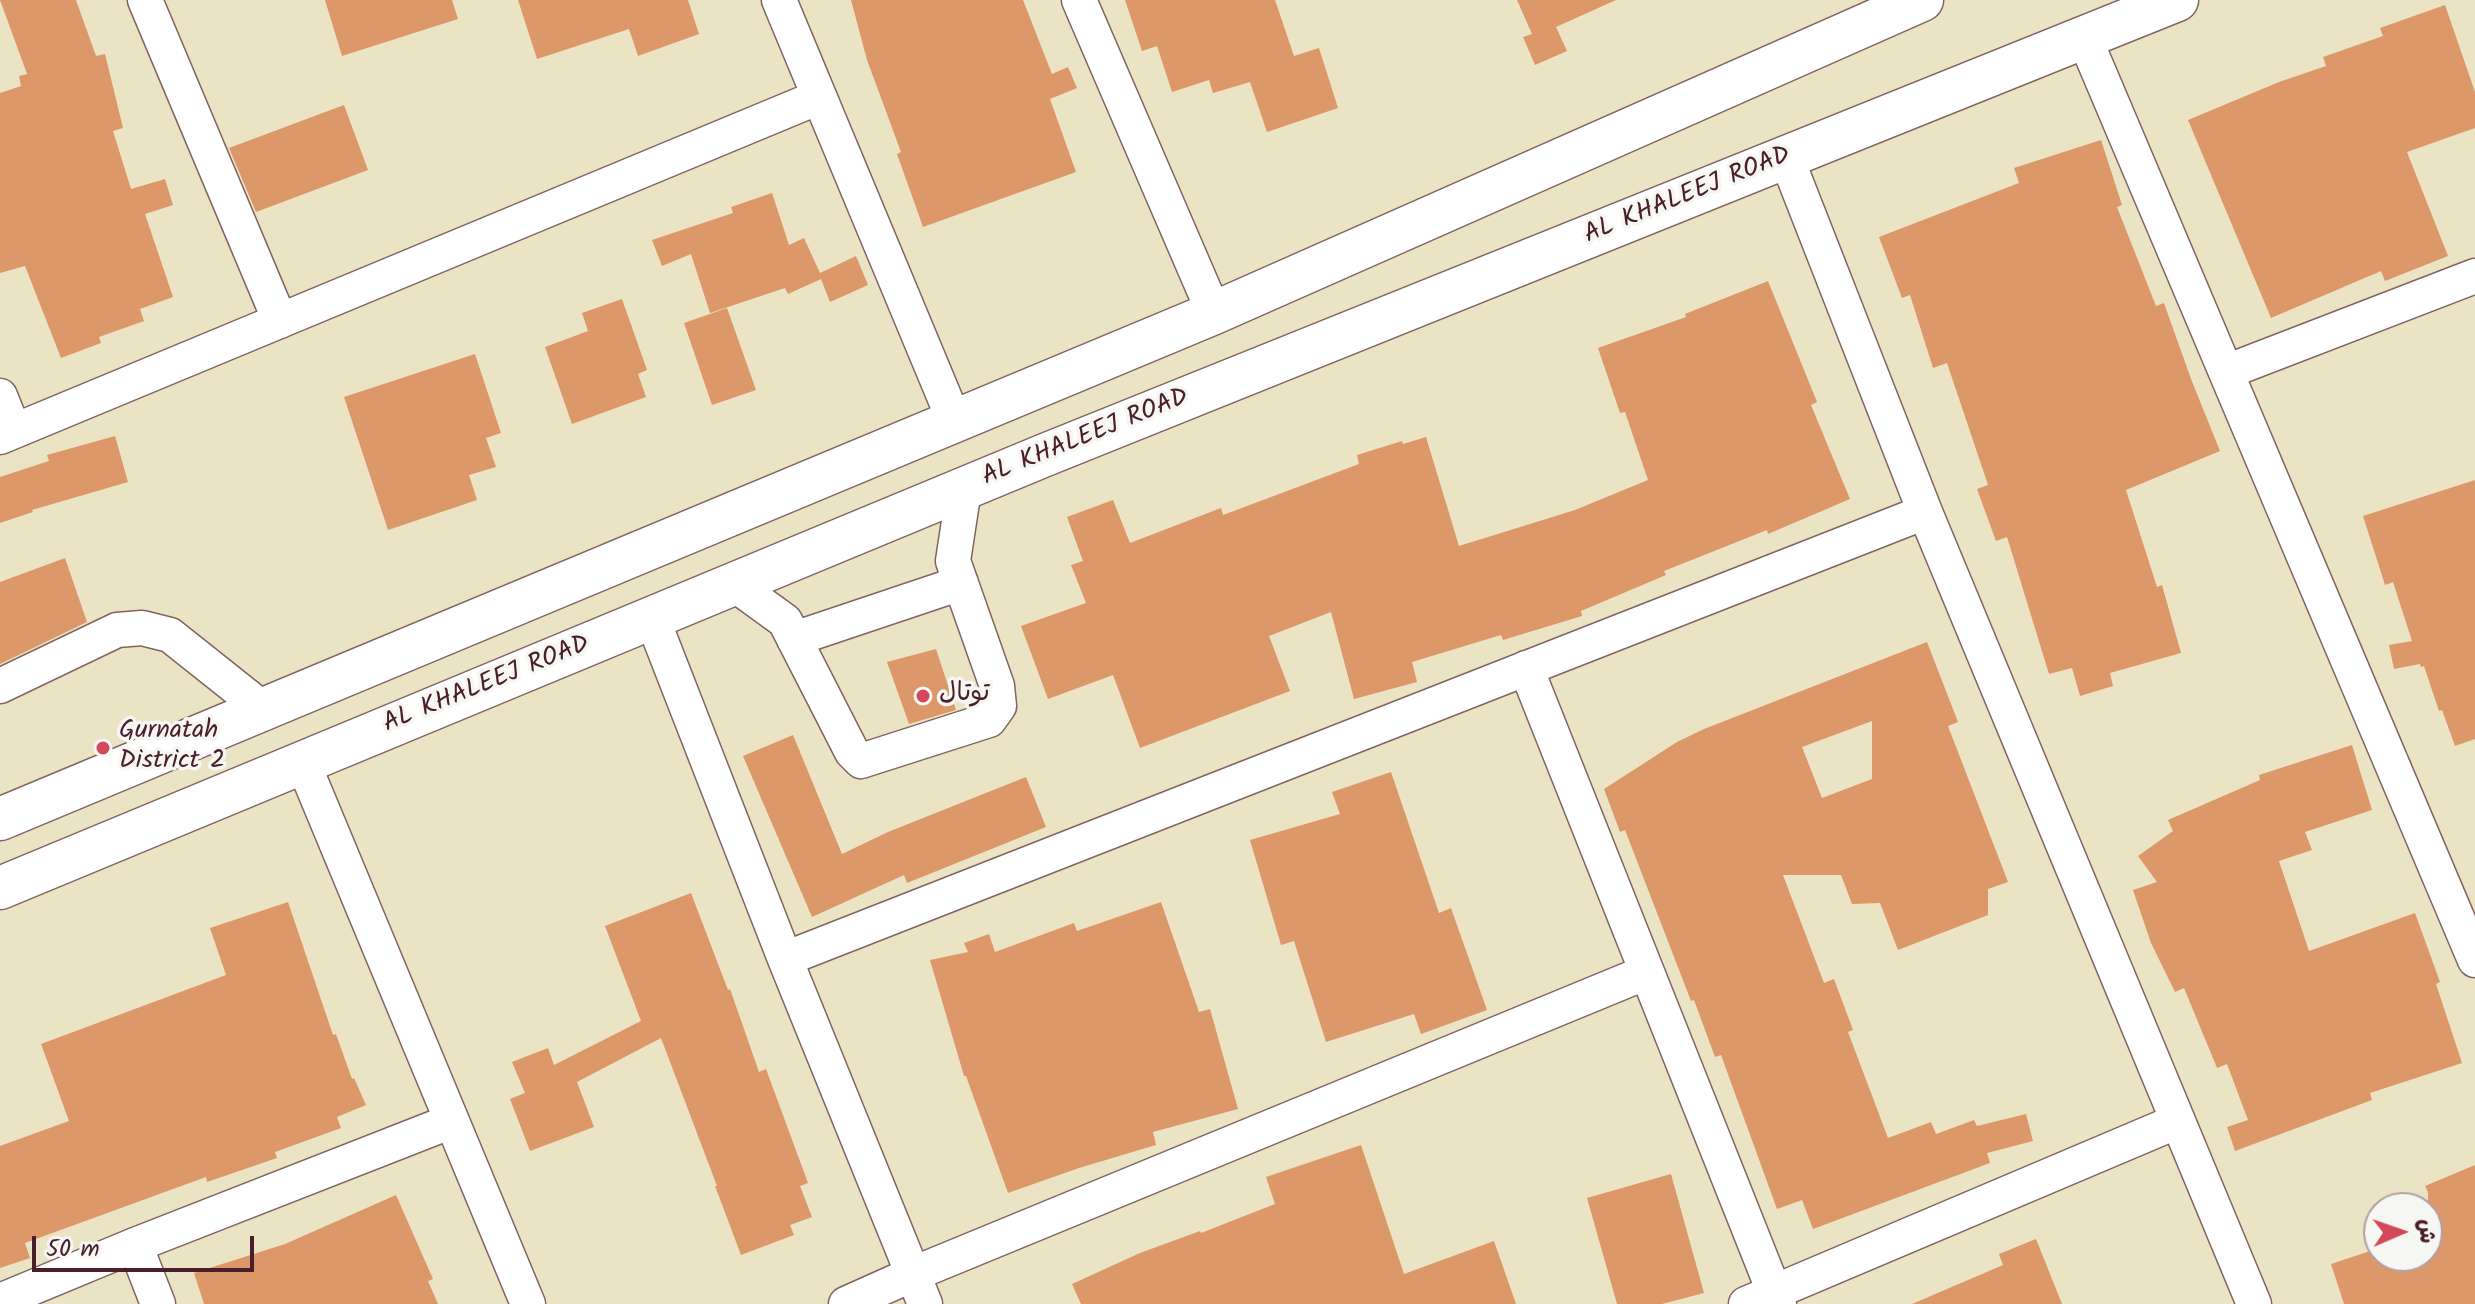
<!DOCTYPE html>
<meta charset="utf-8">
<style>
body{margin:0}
#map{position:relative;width:2475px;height:1304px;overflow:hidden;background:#eae3c4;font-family:Kalam,"Playpen Sans Arabic",sans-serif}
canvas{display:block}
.north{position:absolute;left:2363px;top:1192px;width:80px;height:80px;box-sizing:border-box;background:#f6f6f2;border:2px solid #b1a0a2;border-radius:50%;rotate:88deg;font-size:22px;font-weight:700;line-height:32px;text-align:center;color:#4a1f2b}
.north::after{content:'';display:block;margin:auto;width:28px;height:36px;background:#d1495b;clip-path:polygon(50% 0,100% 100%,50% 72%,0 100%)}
.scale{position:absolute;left:32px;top:1236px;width:222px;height:36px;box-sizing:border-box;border:4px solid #4a1f2b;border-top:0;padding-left:10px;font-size:24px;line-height:28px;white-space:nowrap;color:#4a1f2b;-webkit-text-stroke:6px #f6f6f2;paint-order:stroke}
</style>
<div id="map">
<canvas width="2475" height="1304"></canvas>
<div class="north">ش</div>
<div class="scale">50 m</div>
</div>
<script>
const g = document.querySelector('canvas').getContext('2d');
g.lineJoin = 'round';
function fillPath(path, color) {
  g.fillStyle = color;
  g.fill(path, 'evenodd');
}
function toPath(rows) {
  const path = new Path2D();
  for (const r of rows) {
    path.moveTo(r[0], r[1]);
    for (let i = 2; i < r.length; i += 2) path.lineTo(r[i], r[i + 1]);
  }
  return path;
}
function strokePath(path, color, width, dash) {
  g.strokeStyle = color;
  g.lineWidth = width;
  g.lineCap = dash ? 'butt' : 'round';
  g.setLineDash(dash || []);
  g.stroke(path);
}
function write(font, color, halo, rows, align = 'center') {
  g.font = font + ' Kalam,"Playpen Sans Arabic",sans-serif';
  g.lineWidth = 7;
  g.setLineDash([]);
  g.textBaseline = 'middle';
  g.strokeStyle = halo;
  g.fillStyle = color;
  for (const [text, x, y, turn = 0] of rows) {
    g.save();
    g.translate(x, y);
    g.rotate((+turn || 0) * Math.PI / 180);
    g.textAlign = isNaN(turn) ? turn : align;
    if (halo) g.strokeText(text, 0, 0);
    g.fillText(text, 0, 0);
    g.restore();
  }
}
fillPath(toPath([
 [0,0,76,0,96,56,105,54,123,128,113,131,131,189,165,179,173,205,145,214,173,297,140,309,144,321,99,337,101,343,61,358,25,266,0,273,0,93,21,86,19,76,27,74],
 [325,0,452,0,458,19,342,56],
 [518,0,688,0,699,34,638,56,629,29,537,59],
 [851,0,1023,0,1052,74,1068,67,1077,88,1050,99,1076,172,923,227,897,154,901,152,867,60],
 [1125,0,1275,0,1294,56,1319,48,1338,108,1267,132,1250,82,1213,93,1209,80,1172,92,1157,46,1142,51],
 [1517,0,1616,0,1556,27,1567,51,1535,65,1523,37,1532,34],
 [2445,5,2475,92,2475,128,2407,152,2448,256,2385,281,2381,271,2271,318,2188,120,2279,82,2326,66,2323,57,2383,36,2380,28],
 [344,105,368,170,256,212,229,148],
 [2101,140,2122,205,2117,207,2156,306,2164,303,2191,379,2220,451,2126,490,2157,587,2162,585,2181,653,2110,673,2113,686,2080,696,2072,668,2049,674,2007,537,1996,541,1977,489,1988,485,1947,363,1933,368,1910,295,1902,298,1879,237,2019,183,2014,168],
 [772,193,789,245,804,238,820,273,856,256,868,285,830,302,821,279,788,294,785,288,710,313,691,254,662,266,652,240,733,213,731,207],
 [1768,281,1817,402,1811,405,1850,499,1768,534,1767,530,1664,571,1666,575,1581,611,1582,616,1503,640,1501,635,1412,662,1417,682,1354,699,1331,612,1269,636,1290,691,1140,748,1113,675,1048,699,1021,626,1086,603,1071,565,1083,561,1067,517,1113,500,1130,543,1221,508,1223,515,1359,464,1357,455,1402,441,1403,444,1426,437,1459,546,1575,510,1648,480,1625,412,1620,413,1598,348,1686,317,1685,314],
 [622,299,647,370,638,374,646,397,572,424,545,347,588,331,582,313],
 [727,308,756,390,712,405,684,323],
 [475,354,501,433,486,438,496,467,469,475,477,500,388,530,344,397],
 [115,436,128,482,32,510,33,512,0,523,0,477,49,461,47,455],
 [2475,480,2475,739,2455,746,2442,710,2439,711,2424,666,2421,667,2420,664,2394,669,2389,645,2412,641,2393,582,2385,585,2363,516],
 [65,558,87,622,0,664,0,582],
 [1927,642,1958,722,1948,726,2008,882,1988,889,1988,915,1898,950,1880,903,1852,904,1841,875,1783,875,1824,983,1834,979,1853,1030,1848,1032,1888,1138,1931,1122,1936,1134,1974,1120,1977,1126,2026,1114,2033,1141,1987,1153,1990,1163,1813,1229,1802,1200,1777,1209,1721,1055,1715,1057,1694,1000,1691,1001,1625,830,1620,832,1604,789,1677,742,1704,729],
 [1872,721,1872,779,1822,798,1802,747],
 [936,649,956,710,909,724,887,662],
 [793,735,842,854,888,832,1026,777,1046,827,907,883,904,875,812,917,743,756],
 [2352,745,2372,810,2305,832,2312,850,2279,861,2309,951,2415,913,2440,982,2436,984,2462,1063,2370,1093,2372,1100,2235,1151,2227,1127,2248,1120,2227,1064,2217,1068,2184,988,2175,992,2151,943,2133,890,2157,882,2138,856,2173,831,2168,820,2260,780,2259,775],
 [1391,772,1439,913,1451,908,1487,1010,1421,1034,1414,1014,1326,1042,1294,941,1281,945,1250,840,1340,814,1332,792],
 [691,893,728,990,730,989,759,1072,766,1069,808,1183,800,1186,812,1217,790,1225,794,1235,741,1255,715,1186,717,1186,661,1038,577,1082,594,1127,530,1151,510,1099,525,1093,512,1062,548,1048,554,1065,641,1021,605,926],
 [288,902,333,1035,336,1034,352,1079,354,1078,366,1105,337,1117,341,1128,275,1152,277,1158,207,1182,206,1177,25,1243,30,1258,0,1268,0,1146,69,1121,41,1044,226,975,210,928],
 [1161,902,1199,1012,1210,1009,1238,1109,1153,1132,1156,1145,1079,1168,1008,1193,966,1076,964,1076,930,960,968,952,964,943,989,934,995,952,1074,923,1077,931],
 [1361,1145,1404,1274,1494,1241,1516,1304,1081,1304,1072,1284,1140,1253,1200,1231,1201,1233,1275,1204,1266,1177],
 [2475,1165,2475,1304,2344,1304,2331,1264,2379,1248,2379,1256,2427,1256,2428,1192,2425,1186],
 [1671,1174,1704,1293,1662,1304,1617,1304,1587,1198],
 [396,1195,433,1279,428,1281,438,1304,204,1304,194,1273,285,1244],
 [2036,1239,2062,1304,1912,1304,2003,1265,1999,1254]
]), '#dd9869');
const minor = toPath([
 [145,0,280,321],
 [779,0,954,420],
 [1079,0,1214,313],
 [2084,37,2475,960],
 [1786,157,1925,512,2254,1304],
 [2226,372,2475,276],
 [0,396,14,431],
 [0,437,819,97],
 [734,584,785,621,852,752,861,761,989,720,999,706,997,686,953,561,964,489],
 [652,618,785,959,925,1304],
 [794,639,961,583],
 [1526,668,1779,1304],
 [0,686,117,630,142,628,170,635,263,709],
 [303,763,528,1304],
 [785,959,1925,512],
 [135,1245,158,1304],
 [0,1301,135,1245,452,1121],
 [846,1304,913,1274,1647,972],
 [1746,1304,2178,1121]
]);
const major = toPath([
 [0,819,1214,313,1922,0],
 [0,888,1045,455,2177,0]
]);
strokePath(minor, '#826461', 37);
strokePath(major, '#826461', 45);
strokePath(minor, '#fff', 34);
strokePath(major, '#fff', 42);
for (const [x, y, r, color] of [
 [923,696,8,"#d1495b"],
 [103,748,8,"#d1495b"]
]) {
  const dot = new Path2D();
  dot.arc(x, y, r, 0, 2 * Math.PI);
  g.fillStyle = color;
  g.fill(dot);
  strokePath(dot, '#f6f6f2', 3);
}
write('26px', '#4a1f2b', '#f6f6f2', [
 ["AL KHALEEJ ROAD",1688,197,-22],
 ["AL KHALEEJ ROAD",1086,439,-22],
 ["AL KHALEEJ ROAD",487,686,-22]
]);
write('26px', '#4a1f2b', '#f6f6f2', [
 ["توتال",939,696],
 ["Gurnatah",119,733],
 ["District 2",119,763]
], 'left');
</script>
